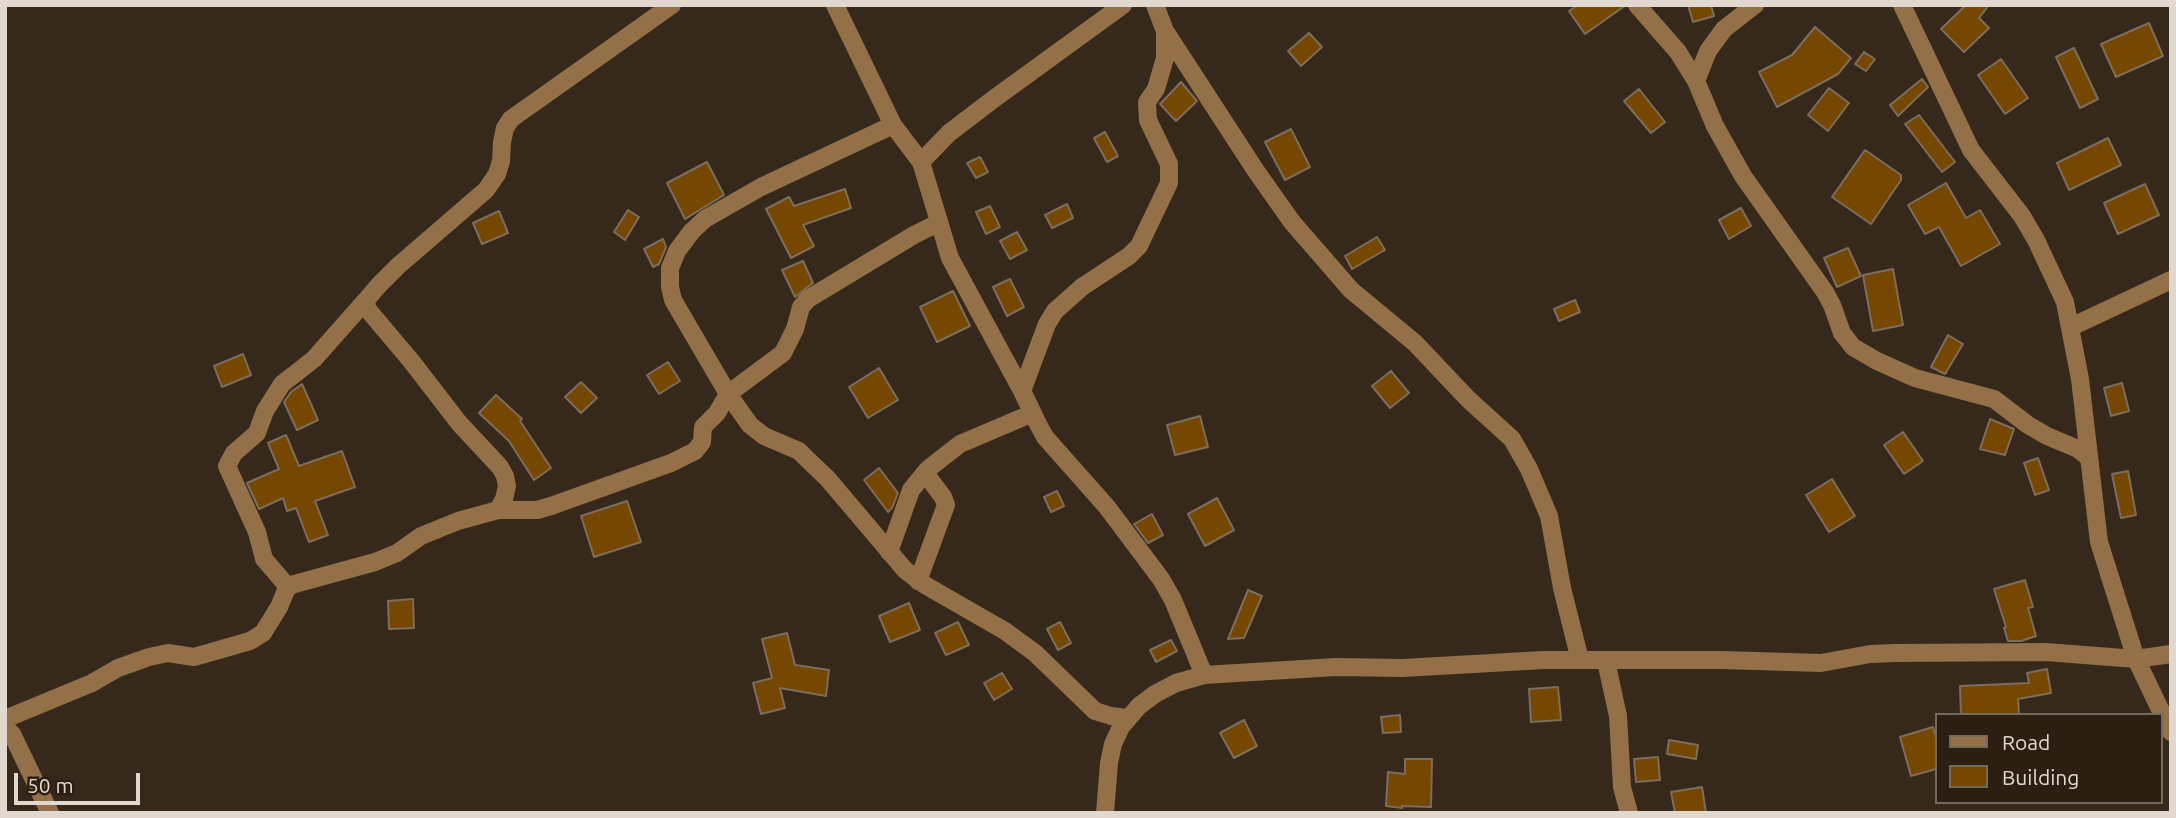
<!DOCTYPE html>
<style>
body{margin:0}
#map{position:relative;width:2176px;height:818px;overflow:hidden;background:#36291b;font-family:Ubuntu,sans-serif}
canvas{display:block}
.frame{position:absolute;inset:0;border:7px solid #e1d8cf;pointer-events:none}
.legend{position:absolute;left:1935px;top:713px;width:228px;height:91px;box-sizing:border-box;background:#2c1f11;border:2px solid #74695d;margin:0;padding:9px 12px;list-style:none;font-size:21px;color:#e1d8cf}
.legend li{display:flex;align-items:center;gap:14px;height:35px}
.legend b{width:35px;border:2px solid #74695d}
.scale{position:absolute;left:14px;top:773px;width:126px;height:32px;box-sizing:border-box;border:4px solid #e1d8cf;border-top:0;padding-left:9px;font-size:21px;line-height:24px;white-space:nowrap;color:#e1d8cf;-webkit-text-stroke:5px #2c1f11;paint-order:stroke}
</style>
<div id="map">
<canvas width="2176" height="818"></canvas>
<div class="frame"></div>
<ul class="legend">
<li><b style="height:9px;background:#947048"></b>Road</li>
<li><b style="height:19px;background:#754700"></b>Building</li>
</ul>
<div class="scale">50 m</div>
</div>
<script>
const g = document.querySelector('canvas').getContext('2d');
g.lineJoin = 'round';
function fillPath(path, color) {
  g.fillStyle = color;
  g.fill(path, 'evenodd');
}
function toPath(rows) {
  const path = new Path2D();
  for (const r of rows) {
    path.moveTo(r[0], r[1]);
    for (let i = 2; i < r.length; i += 2) path.lineTo(r[i], r[i + 1]);
  }
  return path;
}
function strokePath(path, color, width, dash) {
  g.strokeStyle = color;
  g.lineWidth = width;
  g.lineCap = dash ? 'butt' : 'round';
  g.setLineDash(dash || []);
  g.stroke(path);
}
const building = toPath([
 [1578,5,1626,5,1585,34,1569,11,1578,5],
 [1688,5,1711,5,1714,16,1693,22,1688,5],
 [1966,5,1989,5,1979,18,1989,28,1964,52,1941,29,1966,5],
 [2149,23,2163,56,2116,77,2101,44,2149,23],
 [1815,27,1851,58,1838,74,1777,107,1759,72,1792,55,1815,27],
 [1309,33,1322,47,1301,66,1288,51,1309,33],
 [2074,48,2098,99,2080,108,2056,57,2074,48],
 [1864,52,1875,59,1866,71,1855,64,1864,52],
 [2001,59,2028,98,2005,114,1978,75,2001,59],
 [1922,79,1928,87,1898,116,1890,105,1922,79],
 [1181,82,1197,101,1176,121,1160,104,1181,82],
 [1829,88,1849,103,1828,131,1808,115,1829,88],
 [1639,89,1665,122,1651,133,1624,101,1639,89],
 [1919,115,1955,162,1942,172,1905,124,1919,115],
 [1291,129,1310,167,1285,180,1265,142,1291,129],
 [1105,132,1118,156,1107,162,1094,138,1105,132],
 [2108,138,2121,165,2069,190,2057,163,2108,138],
 [1865,150,1901,175,1901,180,1871,224,1832,197,1865,150],
 [980,157,988,172,976,178,967,163,980,157],
 [707,162,724,195,685,219,667,183,707,162],
 [1946,183,1966,218,1980,210,2000,244,1961,266,1939,227,1925,234,1908,205,1946,183],
 [2145,184,2159,215,2118,234,2104,203,2145,184],
 [845,189,851,208,803,225,814,246,791,258,766,209,789,197,794,206,845,189],
 [1067,204,1073,218,1052,228,1045,215,1067,204],
 [990,206,1000,227,986,234,976,212,990,206],
 [1741,208,1751,226,1729,239,1719,220,1741,208],
 [628,210,639,217,625,240,614,232,628,210],
 [499,211,508,233,482,244,473,223,499,211],
 [1017,232,1027,250,1010,259,1000,241,1017,232],
 [1377,237,1385,250,1352,269,1345,256,1377,237],
 [663,239,666,247,659,264,653,267,644,249,663,239],
 [1848,248,1861,276,1837,287,1824,258,1848,248],
 [803,261,813,283,795,297,782,270,803,261],
 [1893,269,1903,325,1873,331,1863,275,1893,269],
 [1010,279,1024,307,1007,316,993,287,1010,279],
 [953,291,970,326,937,342,920,307,953,291],
 [1575,300,1580,312,1559,321,1554,309,1575,300],
 [1948,335,1963,344,1945,374,1931,367,1948,335],
 [243,354,251,375,222,387,214,366,243,354],
 [668,362,680,381,659,394,647,375,668,362],
 [879,368,898,400,868,418,849,387,879,368],
 [1391,371,1409,393,1390,408,1372,386,1391,371],
 [581,382,597,398,581,413,565,397,581,382],
 [2122,383,2129,411,2111,416,2104,388,2122,383],
 [302,384,318,420,297,430,284,402,291,392,302,384],
 [496,395,522,419,520,421,551,468,534,480,509,441,479,413,496,395],
 [1200,416,1208,447,1175,455,1167,425,1200,416],
 [1990,419,2014,429,2005,455,1980,449,1990,419],
 [1903,432,1923,461,1904,474,1884,445,1903,432],
 [286,435,299,466,342,451,355,487,315,501,328,535,309,542,296,508,287,511,283,498,259,509,247,483,279,469,268,443,286,435],
 [2038,458,2049,490,2035,495,2024,463,2038,458],
 [879,468,898,493,892,508,888,512,864,480,879,468],
 [2128,471,2136,515,2121,518,2112,474,2128,471],
 [1832,479,1855,516,1829,532,1806,495,1832,479],
 [1057,491,1064,506,1051,512,1044,497,1057,491],
 [1217,498,1234,530,1205,546,1188,514,1217,498],
 [627,501,641,542,594,557,581,516,627,501],
 [1152,514,1163,535,1148,543,1134,524,1152,514],
 [2025,580,2033,607,2028,608,2036,636,2021,641,2008,641,2004,628,2006,627,1994,589,2025,580],
 [1248,590,1262,596,1244,638,1228,639,1248,590],
 [413,599,414,628,389,629,388,601,413,599],
 [909,603,920,630,890,642,879,616,909,603],
 [958,622,969,645,946,655,935,633,958,622],
 [1060,622,1071,643,1058,650,1047,629,1060,622],
 [787,633,795,665,829,670,826,696,780,688,785,708,761,714,753,683,772,678,762,639,787,633],
 [1171,640,1177,651,1156,662,1150,650,1171,640],
 [2047,669,2051,693,2018,699,2019,715,1961,715,1960,686,2029,683,2027,673,2047,669],
 [1002,673,1012,689,994,700,984,683,1002,673],
 [1558,687,1561,720,1531,722,1529,689,1558,687],
 [1400,715,1401,732,1383,733,1381,717,1400,715],
 [1244,720,1257,746,1234,758,1220,733,1244,720],
 [1933,727,1936,738,1936,769,1911,776,1900,737,1933,727],
 [1669,740,1698,745,1696,759,1667,754,1669,740],
 [1658,757,1660,780,1636,782,1634,759,1658,757],
 [1405,759,1432,759,1431,807,1402,806,1402,808,1386,806,1388,772,1405,774,1405,759],
 [1702,787,1706,813,1675,813,1671,792,1702,787]
]);
fillPath(building, '#754700');
strokePath(building, '#7c6d5d', 2);
strokePath(toPath([
 [835,5,893,125,921,162,950,258,1022,391,1038,424,1045,437,1107,507,1161,579,1173,600,1204,675],
 [1155,5,1165,31,1256,171,1292,222,1351,290,1415,343,1468,399,1512,439,1529,469,1549,516,1562,588,1580,660],
 [1637,5,1678,52,1696,81,1715,126,1743,176,1825,292,1832,305,1842,333,1853,347,1877,361,1915,378,1994,399,2028,425,2047,436,2078,449,2089,458],
 [1902,5,1971,150,2022,216,2036,240,2065,302,2080,379,2099,542,2136,659,2171,732],
 [1696,81,1708,51,1724,29,1755,5],
 [893,125,761,187,705,219,692,231,677,251,670,268,670,287,673,300,728,394,750,425,764,436,799,451,808,460,827,478,905,570,925,585,1005,631,1035,653,1095,711,1111,716,1127,718],
 [921,162,949,133,995,98,1123,5],
 [2071,327,2171,280],
 [1022,391,1047,324,1055,311,1082,287,1129,256,1139,246,1169,183,1169,164,1148,120,1147,102,1156,89,1165,58,1165,31],
 [498,510,537,510,551,506,671,463,695,451,702,442,703,427,717,413,728,394,783,353,795,329,801,307,808,299,914,235,938,223],
 [889,552,911,490,928,469,960,444,1033,413],
 [918,581,946,505,943,497,925,473],
 [288,587,264,559,257,532,227,466,234,453,257,433,265,411,282,384,314,359,367,299],
 [1606,661,1618,716,1622,787,1629,813],
 [5,719,92,683,118,668,149,657,168,653,194,657,250,641,263,633,279,607,286,590,291,585,375,562,397,553,421,536,458,521,498,510,504,499,507,486,505,476,500,467,459,423,412,362,369,311,366,306,367,299,379,285,398,266,486,190,497,174,501,161,502,142,505,128,511,119,672,5],
 [5,727,12,734,50,813],
 [1105,813,1109,763,1113,744,1121,727,1139,706,1155,694,1176,683,1204,675,1336,667,1403,668,1544,660,1722,660,1821,663,1870,654,1895,653,2046,652,2136,659,2171,654]
]), '#947048', 18);
</script>
